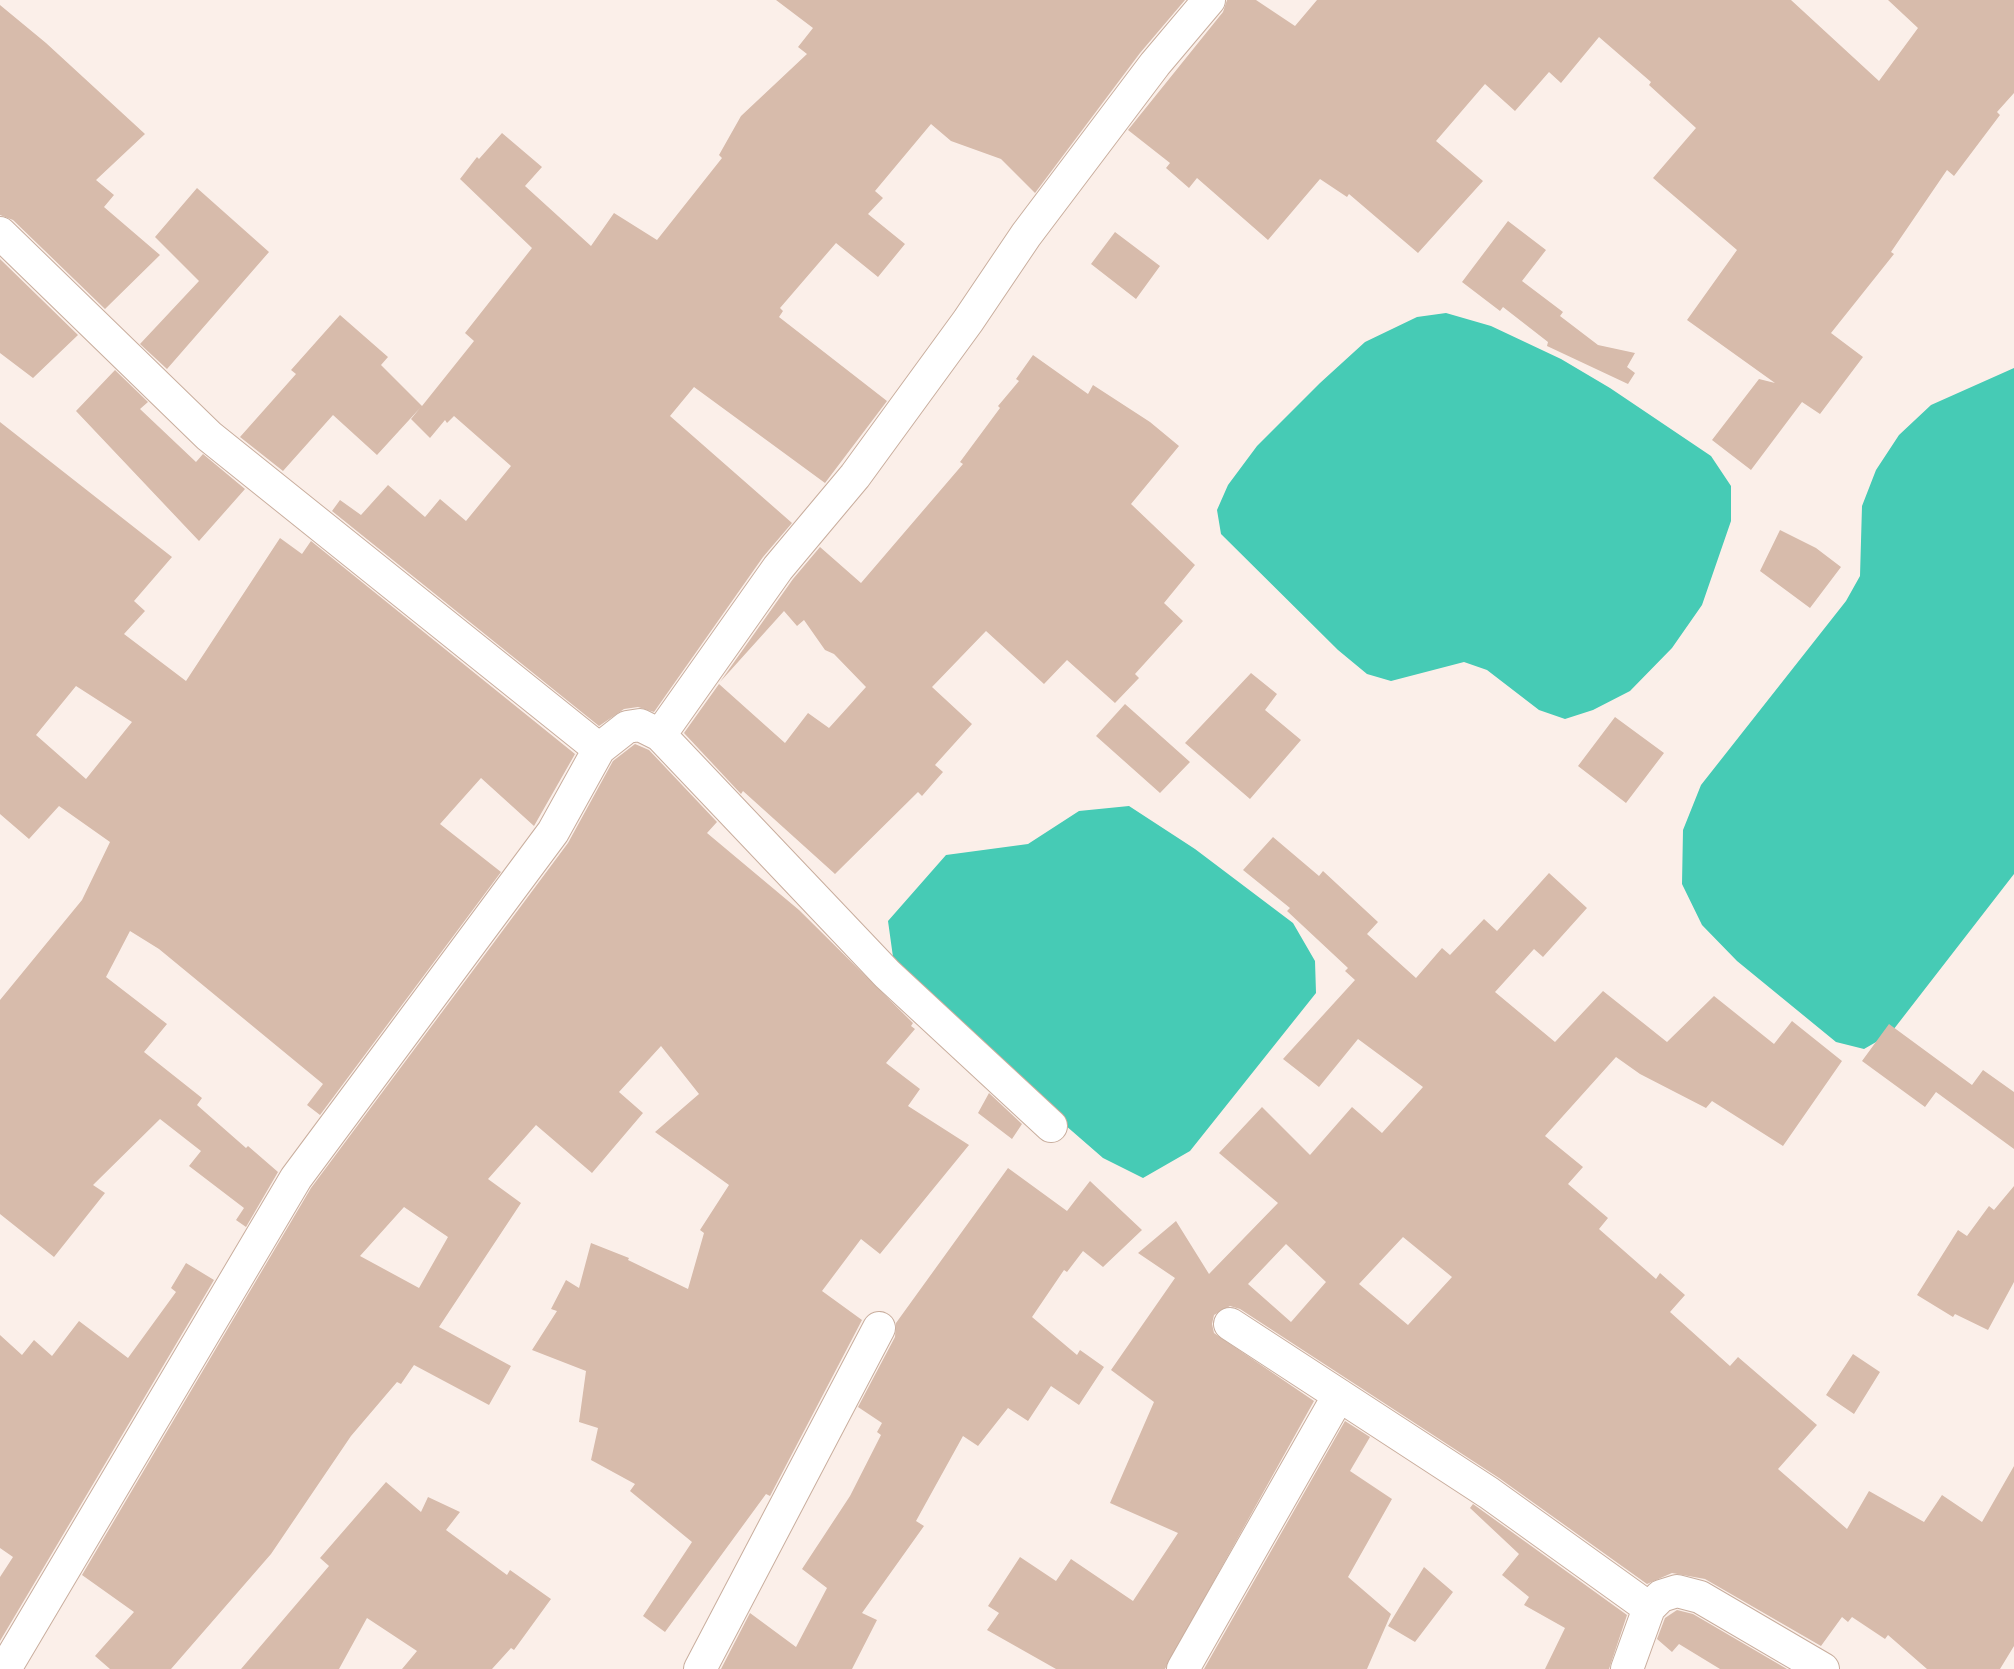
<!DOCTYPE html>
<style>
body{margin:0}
canvas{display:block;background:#fbefe9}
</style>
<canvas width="2014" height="1669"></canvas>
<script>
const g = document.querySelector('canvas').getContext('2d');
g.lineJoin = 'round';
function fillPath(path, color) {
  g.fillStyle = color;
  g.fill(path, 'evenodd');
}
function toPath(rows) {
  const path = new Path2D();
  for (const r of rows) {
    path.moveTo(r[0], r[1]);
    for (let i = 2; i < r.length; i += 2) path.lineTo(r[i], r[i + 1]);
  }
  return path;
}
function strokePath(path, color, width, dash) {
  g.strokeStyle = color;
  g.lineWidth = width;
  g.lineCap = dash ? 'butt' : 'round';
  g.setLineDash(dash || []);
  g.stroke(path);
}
fillPath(toPath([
 [1446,313,1491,326,1561,359,1610,388,1711,456,1731,486,1731,521,1702,605,1672,648,1630,691,1593,710,1565,719,1539,710,1487,670,1464,662,1391,681,1367,674,1338,650,1221,534,1217,510,1228,485,1257,446,1320,383,1365,342,1417,317],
 [2014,368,2014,874,1890,1034,1864,1049,1836,1042,1737,961,1702,925,1682,884,1683,830,1701,785,1846,601,1860,576,1862,506,1876,470,1899,435,1931,405],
 [1129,806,1195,849,1293,923,1315,961,1316,993,1190,1151,1143,1178,1103,1158,919,998,893,957,888,921,946,855,1028,844,1079,811]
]), '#46cbb5');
fillPath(toPath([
 [776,0,1185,0,1140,53,1035,193,1001,159,951,141,931,124,875,191,883,198,868,214,905,244,878,277,836,243,780,308,783,311,779,317,887,401,825,483,694,387,670,416,792,523,763,557,654,712,638,707,624,709,599,726,332,511,340,500,361,515,388,485,425,517,440,499,466,521,511,466,454,416,447,423,445,420,430,438,411,419,420,408,377,455,333,415,283,471,240,437,296,374,291,370,340,315,388,357,381,365,422,406,474,341,465,333,532,248,460,179,477,157,479,159,502,133,542,167,525,186,591,246,614,213,657,240,722,158,719,155,741,116,807,54,798,47,813,28],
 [1227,0,1256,0,1295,26,1317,0,1791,0,1879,81,1918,28,1888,0,2014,0,2014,93,1997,112,2000,115,1954,176,1947,170,1891,252,1894,254,1831,333,1863,357,1820,414,1802,402,1751,470,1712,440,1759,379,1775,383,1687,320,1737,250,1653,178,1696,128,1649,85,1651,82,1599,37,1561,83,1549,72,1515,111,1485,84,1436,141,1483,181,1418,253,1349,194,1347,197,1320,179,1268,240,1197,178,1189,188,1166,168,1170,163,1128,130,1223,12],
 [0,5,46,43,145,134,96,180,114,195,104,207,160,255,105,309,13,220,0,215],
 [197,188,269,252,167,369,140,344,199,281,155,237],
 [1508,221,1546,250,1522,281,1563,312,1560,316,1598,345,1635,353,1627,367,1635,373,1628,384,1547,346,1548,342,1503,307,1500,311,1462,282],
 [1115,232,1160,266,1136,299,1091,264],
 [0,259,78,335,33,378,0,353],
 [1033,355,1088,394,1093,385,1150,422,1179,446,1131,504,1195,565,1164,603,1183,621,1135,674,1139,678,1115,703,1067,660,1044,684,986,631,932,687,972,724,935,765,943,772,922,796,918,792,835,874,743,791,741,794,684,733,719,684,785,743,808,713,829,728,866,687,834,654,825,650,804,620,797,626,784,611,720,682,793,579,820,547,861,583,963,464,960,462,1000,408,998,406,1019,381,1016,379],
 [115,370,148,402,140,409,196,462,203,454,245,489,199,541,76,411],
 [0,422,172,557,134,601,145,611,124,634,186,681,280,538,302,554,311,541,575,754,534,826,481,778,440,824,501,872,320,1115,307,1105,323,1084,159,949,130,931,106,977,167,1024,144,1052,202,1098,197,1105,246,1148,248,1146,278,1172,246,1227,236,1220,244,1208,189,1166,201,1151,160,1119,93,1185,105,1193,54,1257,0,1214,0,1000,82,900,110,842,59,806,29,839,0,814],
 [76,686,132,722,86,779,36,735],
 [1780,530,1816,548,1841,567,1810,608,1760,571],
 [1251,673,1277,694,1265,710,1301,740,1250,799,1185,743],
 [1125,704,1190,762,1160,793,1096,736],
 [1615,717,1664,753,1626,803,1578,766],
 [635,744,649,750,717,822,707,833,799,910,913,1023,911,1026,915,1029,886,1063,920,1089,908,1106,969,1145,880,1254,861,1239,822,1291,862,1320,770,1496,766,1494,665,1632,643,1616,692,1542,630,1491,635,1484,591,1460,598,1428,579,1422,586,1371,532,1350,557,1311,551,1309,566,1280,579,1288,591,1243,629,1258,628,1260,688,1289,704,1233,700,1230,729,1185,655,1132,699,1094,661,1046,619,1092,643,1113,592,1173,536,1125,488,1179,521,1203,439,1327,511,1366,489,1405,414,1365,401,1384,397,1382,351,1436,271,1554,171,1669,110,1669,95,1656,134,1612,82,1575,311,1188,568,843,613,761],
 [404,1207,448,1237,419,1288,360,1256],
 [1273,837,1319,876,1323,871,1378,922,1367,934,1416,978,1442,948,1450,955,1484,919,1497,931,1549,873,1587,908,1543,957,1534,949,1495,992,1555,1042,1603,991,1667,1042,1714,996,1774,1044,1792,1021,1842,1061,1783,1146,1712,1101,1706,1108,1640,1074,1616,1057,1545,1136,1583,1167,1568,1184,1608,1218,1599,1229,1656,1279,1660,1273,1685,1295,1670,1312,1730,1366,1738,1357,1817,1425,1778,1469,1847,1529,1869,1491,1924,1522,1942,1495,1982,1522,2014,1466,2014,1646,2000,1669,1927,1669,1888,1635,1885,1639,1852,1617,1848,1622,1842,1617,1821,1646,1705,1579,1672,1573,1647,1584,1499,1478,1240,1309,1230,1306,1214,1315,1212,1324,1214,1333,1314,1401,1165,1669,1056,1669,987,1630,999,1613,988,1606,1020,1557,1056,1581,1071,1559,1133,1601,1178,1533,1110,1503,1154,1402,1111,1370,1175,1278,1138,1253,1176,1221,1209,1274,1278,1203,1219,1153,1262,1107,1310,1155,1352,1107,1382,1133,1423,1087,1358,1039,1319,1087,1283,1059,1355,980,1345,971,1348,968,1287,911,1290,908,1243,870],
 [1403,1237,1452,1277,1408,1325,1359,1284],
 [1286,1244,1326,1282,1291,1322,1248,1284],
 [1889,1024,1972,1085,1983,1070,2014,1092,2014,1149,1936,1092,1925,1107,1862,1061],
 [989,1093,1022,1124,1012,1139,978,1113],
 [1008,1168,1067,1211,1090,1181,1142,1230,1103,1267,1083,1251,1067,1272,1064,1270,1032,1317,1077,1355,1080,1350,1104,1367,1079,1405,1051,1386,1028,1421,1008,1408,978,1446,963,1436,916,1521,924,1526,862,1613,877,1620,852,1669,721,1669,750,1613,796,1647,827,1588,802,1569,850,1496,881,1435,877,1432,882,1423,858,1407,895,1337,896,1323],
 [2014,1186,2014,1282,1988,1330,1955,1314,1953,1317,1917,1295,1958,1230,1967,1236,1989,1206,1994,1210],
 [186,1263,214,1280,0,1641,0,1577,13,1557,0,1548,0,1335,22,1355,34,1340,52,1356,79,1321,128,1358,176,1292,171,1288],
 [1853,1354,1880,1372,1854,1414,1826,1395],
 [1345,1421,1370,1437,1350,1471,1392,1499,1348,1577,1391,1614,1367,1669,1204,1669],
 [386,1482,421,1512,428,1497,460,1512,446,1530,507,1575,510,1570,551,1599,514,1650,511,1648,492,1669,402,1669,417,1651,367,1618,339,1669,241,1669,329,1566,320,1558],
 [1473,1504,1627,1615,1609,1669,1545,1669,1565,1628,1524,1605,1529,1597,1502,1575,1519,1554,1470,1508],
 [1424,1567,1453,1592,1415,1642,1388,1626],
 [1677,1610,1693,1614,1787,1669,1720,1669,1679,1644,1672,1652,1657,1639,1665,1618]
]), '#d7bbab');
const street = toPath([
 [0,233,209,436,599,749],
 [660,735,887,974,1051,1126],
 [1230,1324,1489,1493,1649,1608,1627,1669],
 [1649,1608,1661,1596,1677,1591,1700,1597,1823,1669],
 [5,1669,296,1178,553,832,599,749,627,727,640,725,660,735,778,568,855,476,968,321,1026,235,1155,64,1209,0],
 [700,1669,879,1328],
 [1183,1669,1339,1395]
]);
strokePath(street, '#c9ae9e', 34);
strokePath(street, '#fff', 32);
</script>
